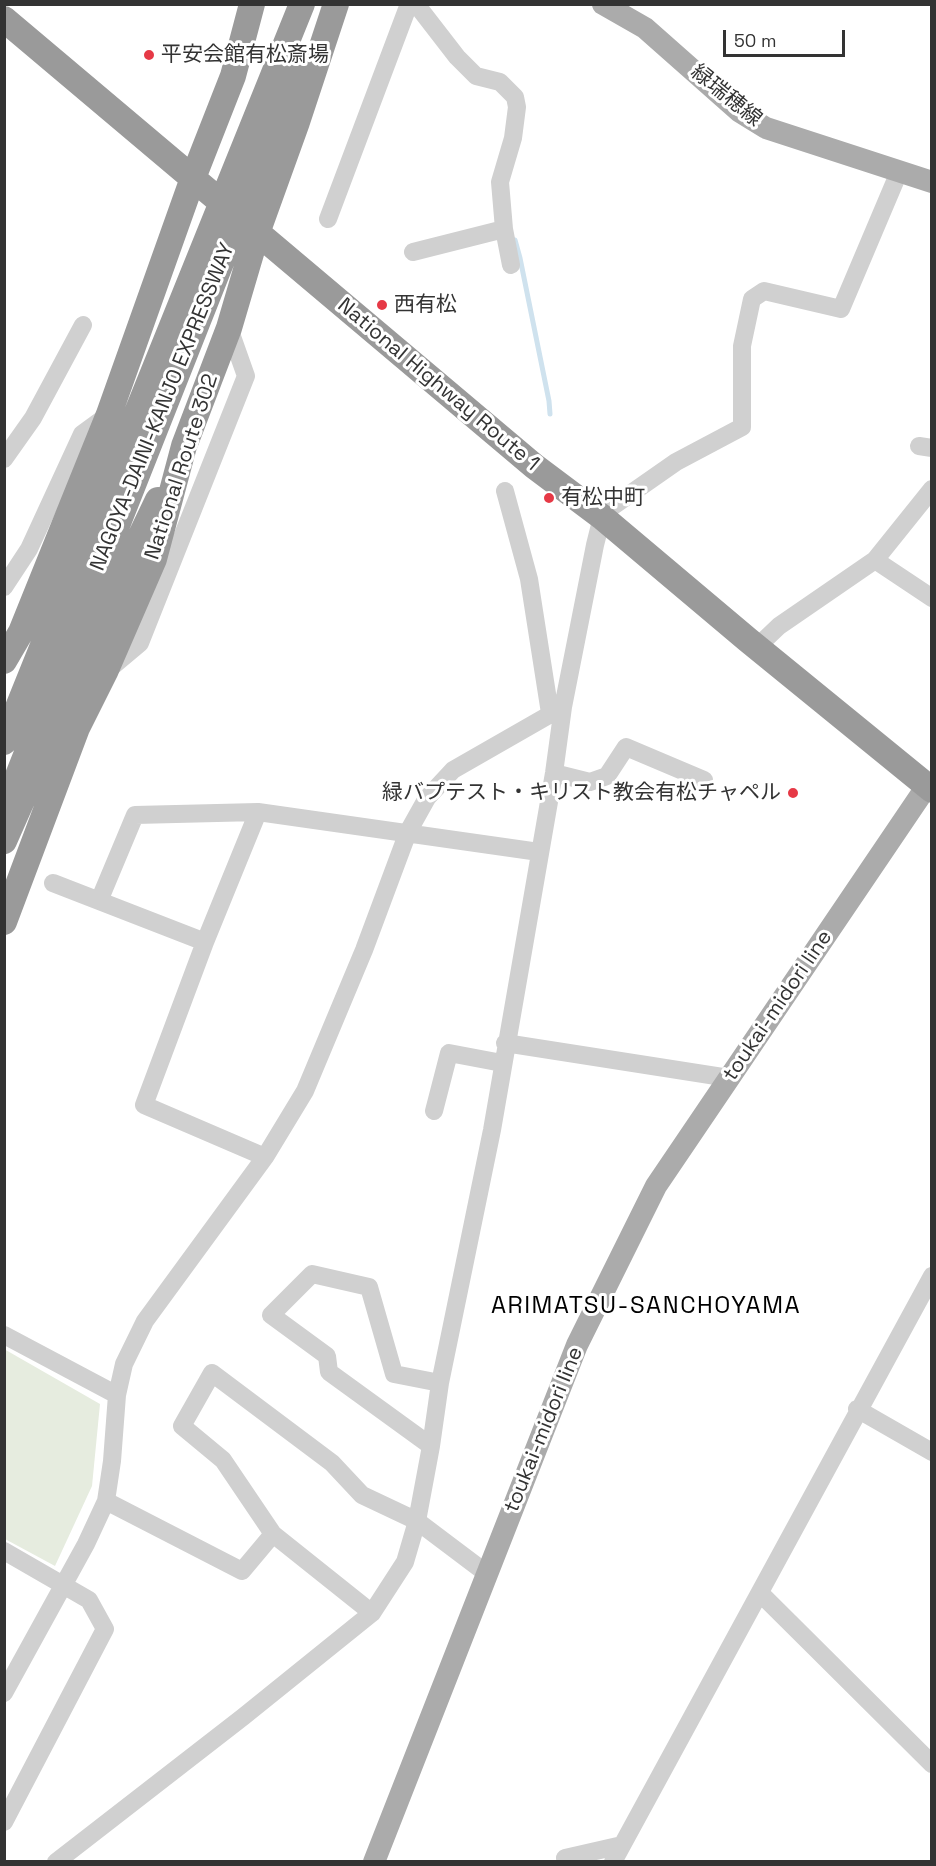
<!DOCTYPE html>
<meta charset="utf-8">
<style>
body{margin:0}
#map{position:relative;width:936px;height:1866px;overflow:hidden;background:#fff;font-family:"Space Grotesk",sans-serif}
canvas{display:block}
.frame{position:absolute;inset:0;border:6px solid #333;pointer-events:none}
.scale{position:absolute;left:723px;top:30px;width:122px;height:27px;box-sizing:border-box;border:3px solid #333;border-top:0;padding-left:8px;font-size:18px;line-height:21px;white-space:nowrap;color:#333;-webkit-text-stroke:4px #fff;paint-order:stroke}
</style>
<div id="map">
<canvas width="936" height="1866"></canvas>
<div class="frame"></div>
<div class="scale">50 m</div>
</div>
<script>
const g = document.querySelector('canvas').getContext('2d');
g.lineJoin = 'round';
function fillPath(path, color) {
  g.fillStyle = color;
  g.fill(path, 'evenodd');
}
function toPath(rows) {
  const path = new Path2D();
  for (const r of rows) {
    path.moveTo(r[0], r[1]);
    for (let i = 2; i < r.length; i += 2) path.lineTo(r[i], r[i + 1]);
  }
  return path;
}
function strokePath(path, color, width, dash) {
  g.strokeStyle = color;
  g.lineWidth = width;
  g.lineCap = dash ? 'butt' : 'round';
  g.setLineDash(dash || []);
  g.stroke(path);
}
function write(font, color, halo, rows, align = 'center') {
  g.font = font + ' "Space Grotesk","Noto Sans JP",sans-serif';
  g.lineWidth = 6;
  g.setLineDash([]);
  g.textBaseline = 'middle';
  g.strokeStyle = halo;
  g.fillStyle = color;
  for (const [text, x, y, turn = 0] of rows) {
    g.save();
    g.translate(x, y);
    g.rotate((+turn || 0) * Math.PI / 180);
    g.textAlign = isNaN(turn) ? turn : align;
    if (halo) g.strokeText(text, 0, 0);
    g.fillText(text, 0, 0);
    g.restore();
  }
}
fillPath(toPath([
 [4,1349,100,1404,92,1486,55,1566,5,1539]
]), '#e6ecdf');
strokePath(toPath([
 [515,240,520,258,549,401,550,414]
]), '#cfe2ee', 5);
strokePath(toPath([
 [416,4,457,57,476,76,500,82,515,97,517,107,513,138,500,182,504,229,511,265],
 [328,219,409,4],
 [413,252,504,229],
 [919,446,932,448],
 [4,459,33,418,83,325],
 [505,491,529,579,550,713],
 [875,560,932,598],
 [4,587,29,549,82,434,108,415],
 [757,647,779,626,875,560,932,489],
 [109,669,140,643,246,376,229,328],
 [554,773,590,782,607,776,626,747,704,780],
 [258,812,205,942,144,1105,265,1157],
 [53,883,205,942],
 [99,901,135,815,258,812,539,852],
 [505,1043,729,1078],
 [434,1111,449,1053,502,1063],
 [4,1335,117,1395],
 [857,1409,932,1452],
 [431,1446,329,1372,327,1356,271,1315,312,1274,369,1287,394,1374,440,1383],
 [106,1501,242,1571,273,1534],
 [4,1551,89,1600,105,1629,4,1822],
 [760,1593,932,1764],
 [372,1613,273,1534,223,1460,182,1426,212,1373,332,1463,362,1495,417,1521,486,1573],
 [4,1693,86,1544,106,1501,112,1461,117,1395,124,1364,145,1321,265,1157,305,1091,364,950,408,832,427,798,453,770,563,707],
 [565,1858,622,1845],
 [56,1862,243,1717,372,1613,405,1562,417,1521,431,1446,440,1383,492,1130,554,773,563,707,595,545,602,517,613,506,676,462,742,427,742,346,752,299,764,291,841,309,899,172],
 [613,1862,932,1276]
]), '#d0d0d0', 18);
strokePath(toPath([
 [603,4,645,28,740,112,766,128,932,182],
 [374,1862,577,1345,656,1186,927,786]
]), '#ababab', 22);
strokePath(toPath([
 [4,19,534,466,602,517,748,640,932,790],
 [4,661,21,632,109,414,193,178,233,76,252,4],
 [4,742,302,4],
 [4,811,302,58],
 [4,841,27,789,65,717,134,550,158,500],
 [4,922,77,728,105,672,154,559,184,446,229,328,257,233,297,122,336,4]
]), '#9a9a9a', 26);
for (const [x, y, r, color] of [
 [149,55,6,"#e63946"],
 [382,305,6,"#e63946"],
 [549,498,6,"#e63946"],
 [793,793,6,"#e63946"]
]) {
  const dot = new Path2D();
  dot.arc(x, y, r, 0, 2 * Math.PI);
  g.fillStyle = color;
  g.fill(dot);
  strokePath(dot, '#fff', 2);
}
write('21px', '#333', '#fff', [
 ["平安会館有松斎場",161,55],
 ["西有松",394,305],
 ["有松中町",561,498],
 ["緑バプテスト・キリスト教会有松チャペル",781,793,"right"]
], 'left');
write('21px', '#333', '#fff', [
 ["緑瑞穂線",726,96,39],
 ["National Highway Route 1",438,385,40],
 ["NAGOYA-DAINI-KANJO EXPRESSWAY",163,407,-68],
 ["National Route 302",182,467,-72],
 ["toukai-midori line",778,1006,-56],
 ["toukai-midori line",544,1430,-68]
]);
g.letterSpacing = '1.5px';
write('24px', '#000', '#fff', [
 ["ARIMATSU-SANCHOYAMA",646,1306]
]);
g.letterSpacing = '0px';
</script>
